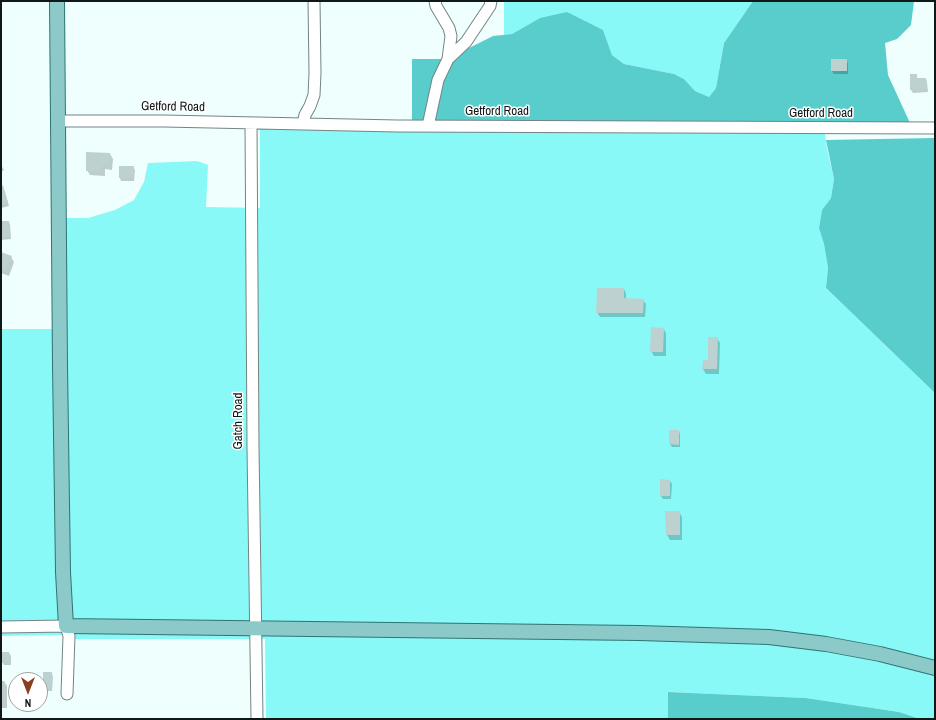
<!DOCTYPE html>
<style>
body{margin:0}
#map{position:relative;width:936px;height:720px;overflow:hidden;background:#eefffe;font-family:"Archivo Narrow",sans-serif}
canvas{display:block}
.frame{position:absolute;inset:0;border:2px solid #101717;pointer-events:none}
.north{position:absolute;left:8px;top:672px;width:40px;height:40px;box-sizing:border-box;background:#fff;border:1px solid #9fa2a2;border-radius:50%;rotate:180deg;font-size:11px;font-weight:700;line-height:16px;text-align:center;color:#101717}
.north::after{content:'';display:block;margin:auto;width:14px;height:18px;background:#88401f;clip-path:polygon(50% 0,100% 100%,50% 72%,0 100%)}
</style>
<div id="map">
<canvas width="936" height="720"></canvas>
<div class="frame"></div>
<div class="north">N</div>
</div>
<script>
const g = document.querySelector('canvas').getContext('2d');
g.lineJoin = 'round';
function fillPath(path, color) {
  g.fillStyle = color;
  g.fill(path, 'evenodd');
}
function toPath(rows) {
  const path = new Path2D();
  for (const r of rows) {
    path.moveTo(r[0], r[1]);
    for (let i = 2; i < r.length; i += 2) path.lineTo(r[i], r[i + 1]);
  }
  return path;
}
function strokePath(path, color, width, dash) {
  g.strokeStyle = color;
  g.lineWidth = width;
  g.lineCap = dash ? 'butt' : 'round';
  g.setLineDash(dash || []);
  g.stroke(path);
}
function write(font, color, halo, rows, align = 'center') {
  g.font = font + ' "Archivo Narrow",sans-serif';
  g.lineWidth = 3;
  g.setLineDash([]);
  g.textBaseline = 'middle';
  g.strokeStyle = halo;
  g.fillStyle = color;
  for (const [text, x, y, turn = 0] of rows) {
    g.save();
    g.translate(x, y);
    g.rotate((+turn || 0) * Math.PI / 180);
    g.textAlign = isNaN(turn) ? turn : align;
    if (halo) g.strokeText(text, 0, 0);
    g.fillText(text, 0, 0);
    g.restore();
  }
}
fillPath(toPath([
 [504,1,753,1,724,43,716,88,709,97,695,91,684,79,674,74,624,64,612,55,603,30,540,18,512,34,504,35],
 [260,128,662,133,825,133,827,149,834,179,831,198,822,210,819,228,824,244,828,268,826,288,935,393,935,663,826,639,70,621,63,218,88,218,115,210,134,200,144,182,148,163,197,161,208,165,206,207,260,208],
 [1,329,56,329,61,621,1,622],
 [72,631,769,642,825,649,935,674,935,719,920,719,899,712,806,698,669,692,668,719,266,719,265,639,75,639,73,635,1,636,1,632]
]), '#88f9f7');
fillPath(toPath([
 [753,1,914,1,911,25,897,39,885,43,888,75,910,123,412,121,412,59,447,59,493,36,512,34,540,18,567,12,603,30,612,55,624,64,674,74,684,79,695,91,709,97,716,88,724,43],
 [935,138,935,393,826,288,828,268,824,244,819,228,822,210,831,198,834,179,826,140],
 [668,692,806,698,899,712,920,719,668,719]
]), '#58cdcb');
fillPath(toPath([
 [846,60,848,63,848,74,834,74,832,71],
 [916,75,918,79,926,79,927,82,928,92,913,93,911,90],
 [110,154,113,159,112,170,105,169,105,176,90,175,87,170],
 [1,165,4,170,1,172],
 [133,167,135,170,134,181,121,181,120,178],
 [1,189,3,189,5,192,9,206,1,208],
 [1,222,9,222,10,225,11,239,1,240],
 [1,253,11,257,14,262,9,276,1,273],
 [624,289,626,294,626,299,643,300,646,304,645,317,600,317,597,312],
 [663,328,666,333,666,356,654,356,651,351],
 [717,338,720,343,719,374,706,374,703,369,709,361],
 [670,431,679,431,680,434,680,447,672,447,670,444],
 [670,481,672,484,671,499,663,499,661,496],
 [666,512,679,512,682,517,682,540,670,540,667,535],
 [9,653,11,656,11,665,4,665,2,662],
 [44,673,51,673,53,676,52,691,45,691,44,688],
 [1,681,4,681,7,686,7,708,1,708]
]), '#0003');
fillPath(toPath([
 [831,59,847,59,847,71,831,71],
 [910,74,917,74,917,78,926,78,927,89,910,90],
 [86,152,110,153,110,165,102,165,102,171,86,171],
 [119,166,134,166,133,178,119,178],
 [3,185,8,203,1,205,1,186],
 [1,221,9,221,10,237,1,237],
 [1,252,12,256,6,272,1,270],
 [597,288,624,288,624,298,644,299,643,313,596,313],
 [651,327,664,328,663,352,650,352],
 [708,337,718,337,717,369,702,369,703,360,708,360],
 [669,430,679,430,679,445,669,444],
 [660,479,670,480,670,496,660,496],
 [665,511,680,511,680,535,666,535],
 [1,652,9,652,10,662,1,663],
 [43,672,52,672,51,689,43,688]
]), '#bdd1d0');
const minor = toPath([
 [448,59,466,42,490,6,491,1],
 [58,121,164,121,397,126,935,128],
 [251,123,253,447,257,719],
 [303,124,305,115,310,106,314,95,315,73,314,1],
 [428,126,438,80,448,59,451,36,449,28,436,6,435,1],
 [1,627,66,626,69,636,67,694]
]);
const major = toPath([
 [57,1,60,365,63,572,66,626,639,633,769,637,826,644,880,654,935,668]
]);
strokePath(minor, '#728484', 13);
strokePath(major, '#2f7473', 16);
strokePath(minor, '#fff', 11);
strokePath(major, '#8ccac9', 14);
write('13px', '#101717', '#fff', [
 ["Getford Road",173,107,1],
 ["Getford Road",497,112],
 ["Getford Road",821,114],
 ["Gatch Road",239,421,-90]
]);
</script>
